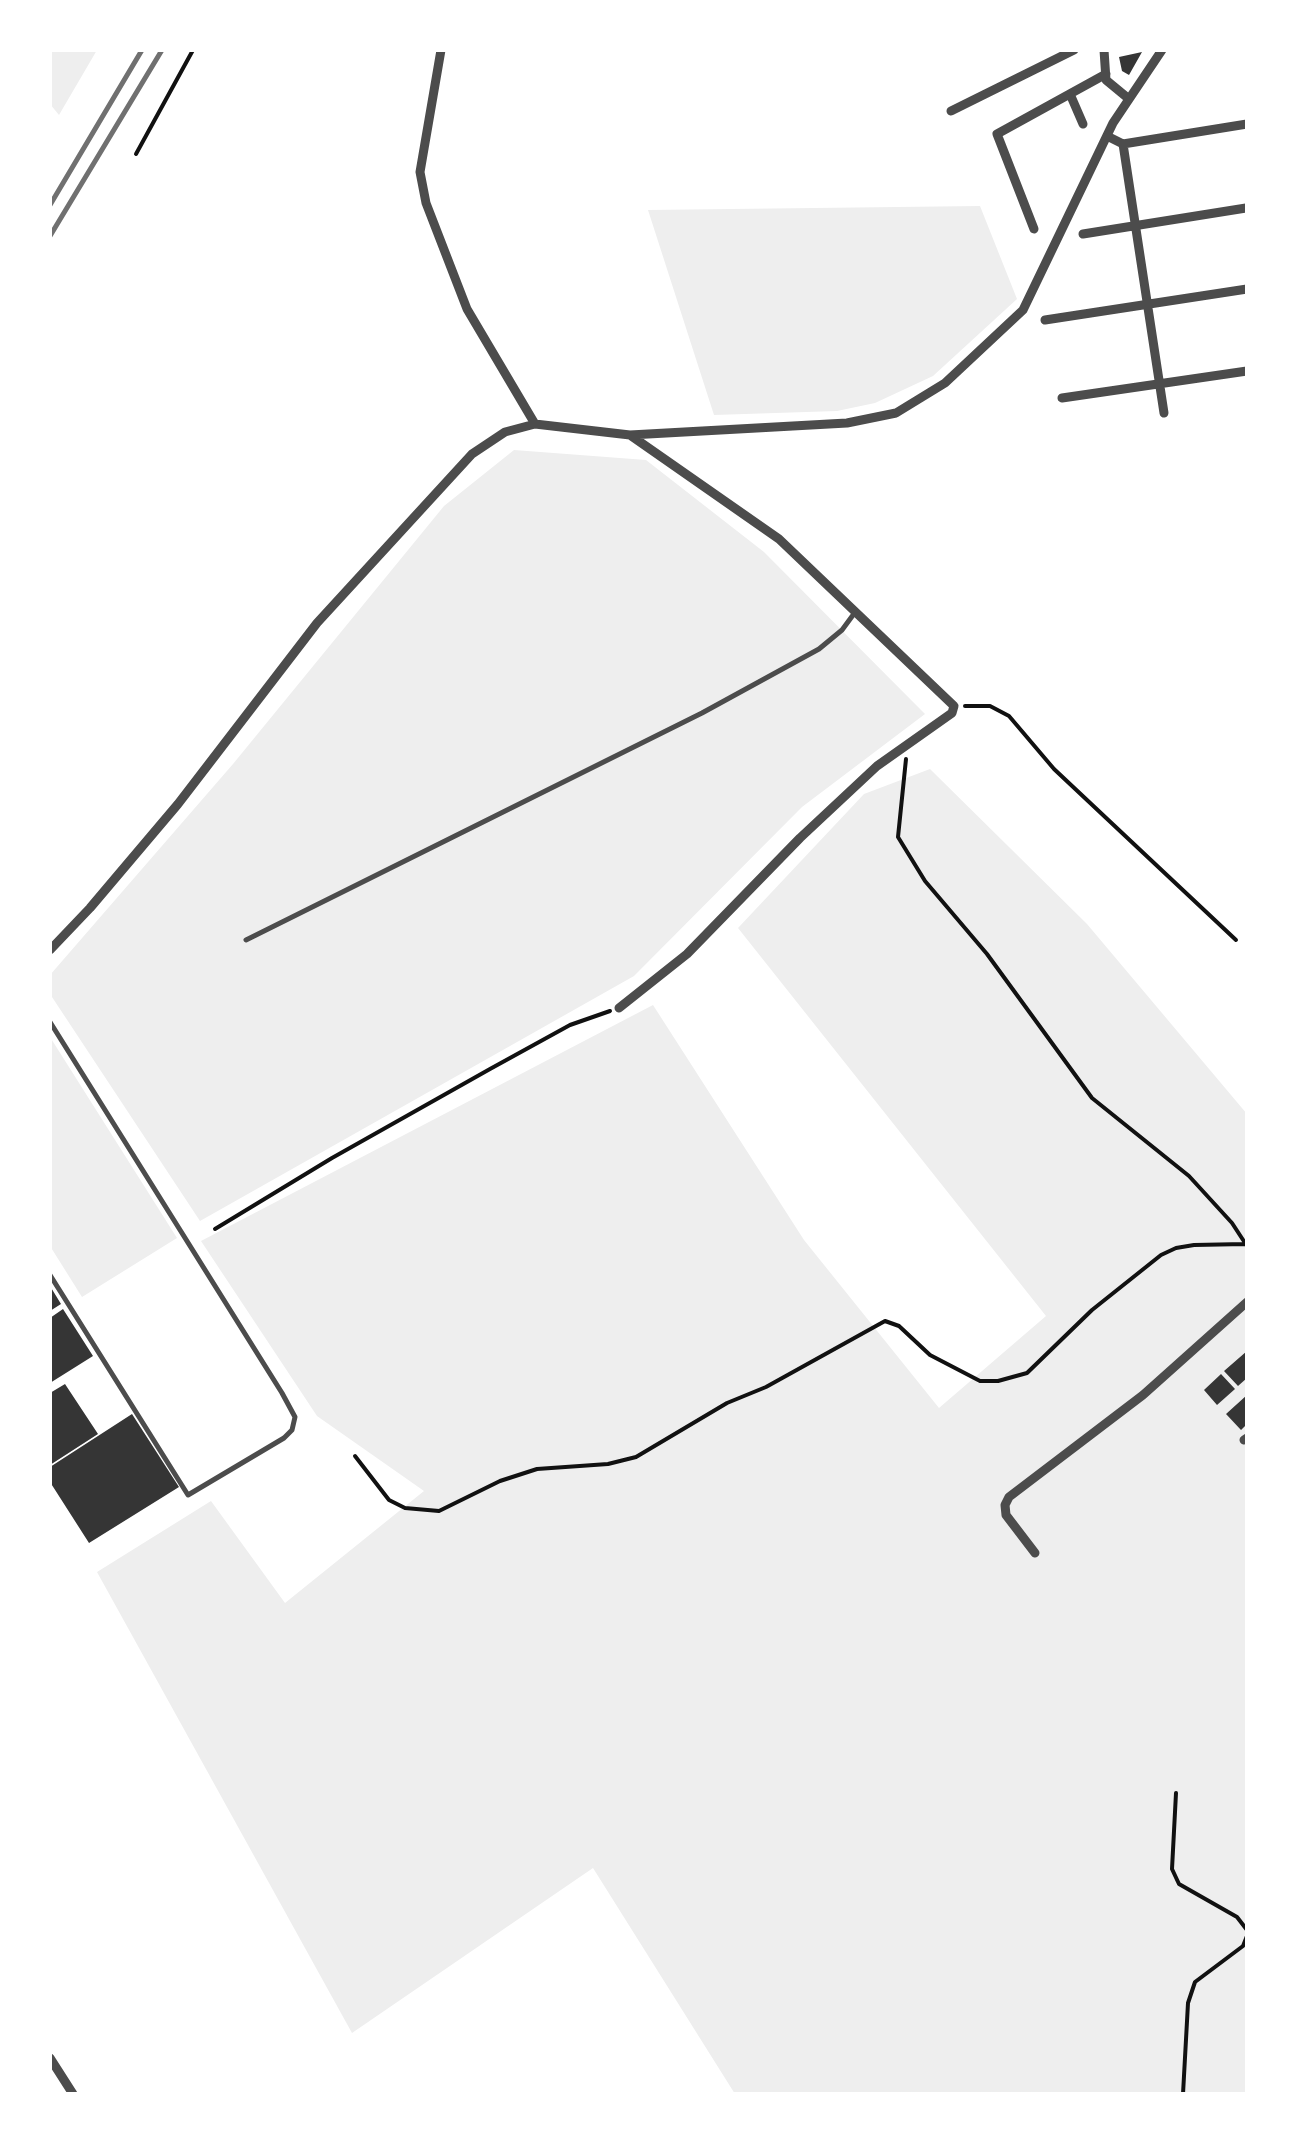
<!DOCTYPE html>
<style>
body{margin:0}
#map{position:relative;width:1297px;height:2144px;overflow:hidden;background:#fff;font-family:Lato,sans-serif}
canvas{display:block}
.frame{position:absolute;inset:0;border:52px solid #fff;pointer-events:none}
</style>
<div id="map">
<canvas width="1297" height="2144"></canvas>
<div class="frame"></div>
</div>
<script>
const g = document.querySelector('canvas').getContext('2d');
g.lineJoin = 'round';
function fillPath(path, color) {
  g.fillStyle = color;
  g.fill(path, 'evenodd');
}
function toPath(rows) {
  const path = new Path2D();
  for (const r of rows) {
    path.moveTo(r[0], r[1]);
    for (let i = 2; i < r.length; i += 2) path.lineTo(r[i], r[i + 1]);
  }
  return path;
}
function strokePath(path, color, width, dash) {
  g.strokeStyle = color;
  g.lineWidth = width;
  g.lineCap = dash ? 'butt' : 'round';
  g.setLineDash(dash || []);
  g.stroke(path);
}
fillPath(toPath([
 [50,50,97,50,59,115,50,104],
 [980,206,1017,299,933,376,875,403,837,411,714,415,648,210],
 [514,450,646,460,764,552,925,714,802,807,634,976,200,1221,50,994,50,975,233,764,444,506],
 [930,769,1087,924,1247,1114,1247,2094,735,2094,593,1868,352,2033,97,1572,211,1501,285,1603,424,1491,317,1416,201,1241,653,1005,804,1240,939,1408,1046,1316,738,928,864,794],
 [50,1037,177,1238,82,1297,50,1246]
]), '#eee');
fillPath(toPath([
 [1142,52,1129,75,1122,71,1119,57],
 [50,1286,61,1304,50,1311],
 [63,1309,93,1356,50,1383,50,1318],
 [1247,1351,1247,1378,1238,1386,1224,1371],
 [1221,1374,1235,1389,1217,1405,1204,1390],
 [65,1384,98,1434,50,1465,50,1393],
 [1247,1395,1247,1424,1241,1430,1226,1414],
 [132,1414,179,1487,89,1543,50,1482,50,1467]
]), '#353535');
strokePath(toPath([
 [136,154,193,50],
 [965,706,990,706,1009,716,1054,769,1236,940],
 [906,759,898,837,925,881,987,954,1092,1098,1189,1176,1232,1223,1247,1246],
 [215,1229,332,1158,490,1069,570,1025,610,1011],
 [355,1456,389,1500,405,1508,439,1511,500,1481,537,1469,608,1464,636,1457,727,1403,766,1387,885,1321,899,1326,930,1355,980,1381,998,1381,1027,1373,1092,1310,1161,1255,1176,1248,1194,1245,1245,1244],
 [1176,1793,1172,1869,1179,1884,1237,1917,1247,1930],
 [1183,2094,1188,2003,1195,1982,1243,1946,1247,1936]
]), '#111', 4);
strokePath(toPath([
 [246,940,702,713,819,649,842,630,856,611],
 [50,1022,282,1393,295,1417,292,1430,284,1438,188,1495,50,1275]
]), '#4c4c4c', 5);
strokePath(toPath([
 [441,50,420,172,426,203,467,309,535,424],
 [1104,50,1106,80,1129,99],
 [1070,94,1083,124],
 [951,111,1074,50],
 [1107,136,1123,144,1247,124],
 [1123,144,1164,413],
 [1034,229,997,134,1106,74],
 [1083,234,1246,208],
 [1045,320,1247,289],
 [1062,398,1247,371],
 [50,950,90,908,178,804,317,623,472,454,505,432,535,424,630,435,847,423,896,413,945,383,1023,310,1113,123,1162,50],
 [619,1008,687,954,800,838,877,766,952,713,954,706,779,539,630,435],
 [1244,1440,1247,1438],
 [1035,1553,1006,1515,1005,1505,1009,1497,1143,1395,1247,1302],
 [50,2058,73,2094]
]), '#4c4c4c', 9);
strokePath(toPath([
 [50,205,142,50],
 [50,236,162,50]
]), '#707070', 5);
</script>
